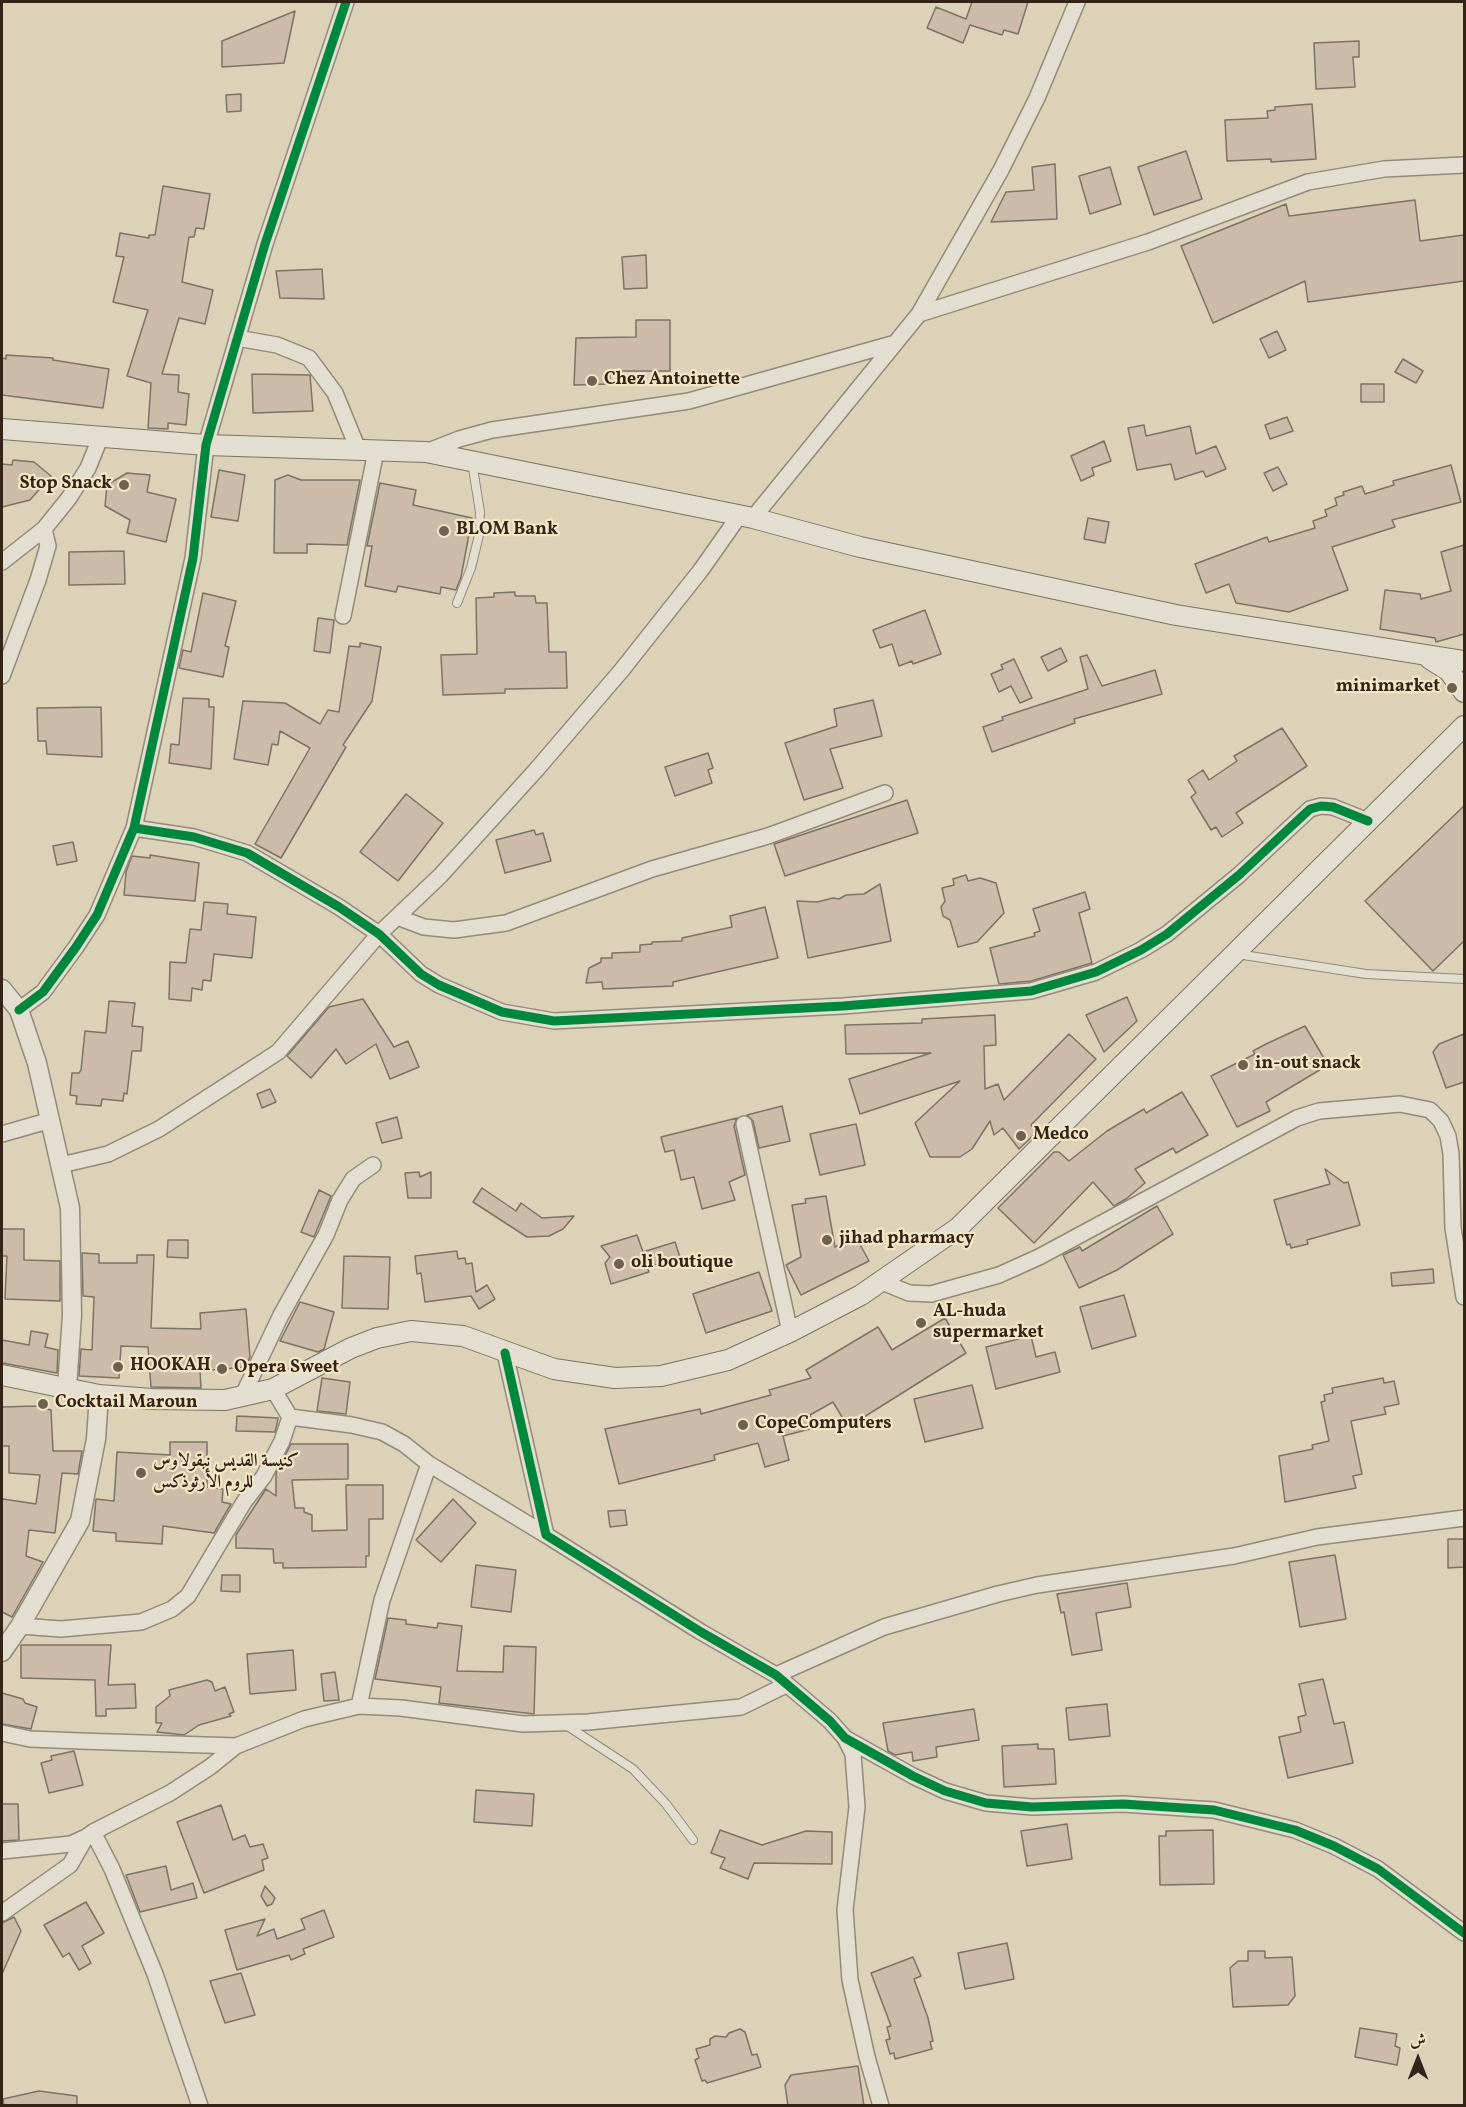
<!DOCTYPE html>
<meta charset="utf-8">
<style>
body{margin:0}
#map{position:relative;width:1466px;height:2107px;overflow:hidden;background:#dcd2b7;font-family:Vollkorn,Amiri,serif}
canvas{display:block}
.frame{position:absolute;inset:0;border:3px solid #342418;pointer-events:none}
.north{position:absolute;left:1388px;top:2029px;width:60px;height:60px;-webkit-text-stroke:4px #f2e6c6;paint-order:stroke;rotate:0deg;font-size:16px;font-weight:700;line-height:24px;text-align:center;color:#342418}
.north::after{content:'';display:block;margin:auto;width:21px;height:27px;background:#342418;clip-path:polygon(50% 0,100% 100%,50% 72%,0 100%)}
</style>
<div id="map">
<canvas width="1466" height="2107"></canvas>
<div class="frame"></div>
<div class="north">ش</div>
</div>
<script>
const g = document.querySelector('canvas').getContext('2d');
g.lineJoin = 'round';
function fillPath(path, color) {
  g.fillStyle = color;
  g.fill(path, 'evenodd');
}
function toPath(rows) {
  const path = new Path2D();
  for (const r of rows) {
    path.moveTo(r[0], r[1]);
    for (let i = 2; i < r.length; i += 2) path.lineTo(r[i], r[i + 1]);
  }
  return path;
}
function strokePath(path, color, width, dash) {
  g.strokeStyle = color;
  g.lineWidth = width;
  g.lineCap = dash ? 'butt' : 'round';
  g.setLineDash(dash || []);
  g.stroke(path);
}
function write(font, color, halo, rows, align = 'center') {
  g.font = font + ' Vollkorn,Amiri,serif';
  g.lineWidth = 4.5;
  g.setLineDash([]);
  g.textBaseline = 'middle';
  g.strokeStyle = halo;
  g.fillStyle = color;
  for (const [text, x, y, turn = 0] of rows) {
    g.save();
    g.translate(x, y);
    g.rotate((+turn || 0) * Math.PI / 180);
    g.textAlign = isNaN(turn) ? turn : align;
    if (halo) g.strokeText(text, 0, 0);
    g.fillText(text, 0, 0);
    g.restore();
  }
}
const building = toPath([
 [972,2,1028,2,1018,34,1004,30,1002,35,970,25,963,43,927,28,936,7,966,19,972,2],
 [295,11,284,63,222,67,222,41,295,11],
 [1359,41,1359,57,1353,57,1355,87,1316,89,1314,43,1359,41],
 [241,94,241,111,227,112,226,95,241,94],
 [1312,104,1316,159,1271,162,1271,159,1227,161,1225,120,1268,118,1267,111,1275,110,1275,107,1312,104],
 [1186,151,1202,199,1154,215,1138,167,1186,151],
 [1055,164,1057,219,991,222,1006,192,1034,190,1032,167,1055,164],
 [1110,167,1121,204,1090,214,1079,176,1110,167],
 [163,186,210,194,204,229,196,228,194,237,189,237,182,282,213,290,205,324,179,318,162,374,179,375,178,392,189,394,186,425,168,423,168,429,148,428,151,383,127,376,148,310,113,302,124,257,116,256,120,233,149,238,149,235,155,235,163,186],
 [1415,200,1420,241,1464,235,1464,281,1308,302,1305,281,1213,323,1181,246,1286,204,1289,216,1415,200],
 [646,255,647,288,624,289,622,257,646,255],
 [322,269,324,299,280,298,276,271,322,269],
 [636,320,670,320,670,371,610,371,610,384,574,385,576,338,636,337,636,320],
 [1277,331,1286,350,1269,358,1260,339,1277,331],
 [6,355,53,358,53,360,109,369,103,408,2,395,2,358,6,359,6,355],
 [1403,359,1423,371,1416,383,1395,372,1403,359],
 [252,374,310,375,313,411,253,413,252,374],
 [1361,384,1384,384,1384,402,1361,402,1361,384],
 [1287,417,1293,431,1270,439,1265,425,1287,417],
 [1144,425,1146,436,1190,426,1196,454,1216,446,1226,469,1206,477,1203,471,1175,480,1171,464,1137,470,1128,428,1144,425],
 [1104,441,1111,461,1092,468,1094,475,1081,481,1071,456,1104,441],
 [13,460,34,462,51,476,30,500,2,507,2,464,12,465,13,460],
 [1451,465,1461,502,1392,520,1395,527,1332,547,1348,590,1289,612,1236,603,1229,584,1206,593,1195,564,1267,537,1269,542,1315,528,1313,521,1327,516,1325,510,1337,505,1335,498,1344,495,1343,492,1362,486,1365,494,1394,485,1393,481,1451,465],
 [1278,467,1287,484,1273,491,1264,473,1278,467],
 [219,470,245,475,238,521,211,517,219,470],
 [127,473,150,475,147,492,176,499,166,542,127,533,130,520,105,506,107,485,127,473],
 [288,475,301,480,360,480,347,545,307,544,307,553,274,553,275,480,288,475],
 [380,483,416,490,413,505,472,518,461,577,456,590,441,587,440,594,398,586,396,592,365,586,372,546,367,546,380,483],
 [1088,518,1109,522,1105,543,1084,539,1088,518],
 [1464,545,1464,634,1436,642,1435,638,1380,629,1385,590,1420,594,1421,599,1451,591,1441,552,1464,545],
 [124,551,125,584,69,585,69,552,124,551],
 [515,592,515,596,535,596,536,603,547,603,549,652,566,652,567,688,505,689,505,693,443,695,441,655,477,654,476,598,494,597,494,593,515,592],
 [203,593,236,601,225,646,229,647,223,677,179,668,183,650,191,652,203,593],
 [925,610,941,654,913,664,912,661,899,666,892,644,880,648,873,630,925,610],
 [318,618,334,620,330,653,314,651,318,618],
 [360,643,381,647,372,701,343,745,346,747,281,858,255,844,310,748,280,731,278,745,272,744,268,765,234,759,243,701,285,703,320,724,328,710,339,712,349,646,360,647,360,643],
 [1061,648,1067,661,1048,671,1041,657,1061,648],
 [1087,655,1102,686,1155,670,1162,694,1074,719,1075,723,992,752,983,727,1003,720,1002,717,1088,689,1080,657,1087,655],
 [1014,659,1032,698,1020,703,1011,686,999,692,991,674,1003,669,1001,665,1014,659],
 [183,698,209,699,209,707,214,707,211,769,169,763,171,744,179,745,183,698],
 [873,700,882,736,830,749,843,788,804,800,785,743,837,726,834,709,873,700],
 [101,707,102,757,47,754,46,741,38,741,37,708,101,707],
 [1282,728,1307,766,1236,813,1243,823,1222,837,1216,827,1211,830,1191,797,1196,793,1188,780,1203,770,1209,780,1237,761,1234,756,1282,728],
 [708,753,713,768,708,770,712,783,675,796,665,767,708,753],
 [406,794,443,823,398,881,360,852,406,794],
 [907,800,918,833,785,876,774,844,907,800],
 [1464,806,1464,941,1433,971,1365,901,1464,806],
 [534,830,536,835,543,833,551,861,505,873,496,840,534,830],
 [73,842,77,861,57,865,53,846,73,842],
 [150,855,199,863,195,901,124,895,126,872,132,856,150,858,150,855],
 [966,875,968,881,980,878,996,883,1004,913,977,942,958,947,950,920,943,916,941,907,945,901,942,888,954,885,953,879,966,875],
 [880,884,891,941,808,958,797,901,817,902,833,898,839,899,846,895,864,894,880,884],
 [1085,892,1090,909,1079,913,1092,963,1031,981,999,984,990,948,1035,936,1034,933,1040,931,1033,909,1085,892],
 [204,902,228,904,227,914,256,917,252,958,214,954,211,981,203,980,202,990,192,988,191,1001,169,999,170,962,186,963,190,929,201,930,204,902],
 [765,907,778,958,673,982,673,986,603,989,602,982,586,983,589,968,601,962,601,958,612,958,612,953,640,952,640,945,652,944,652,942,682,941,682,938,732,927,730,916,765,907],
 [1127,997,1137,1021,1104,1052,1086,1015,1127,997],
 [363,999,394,1047,408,1041,419,1067,390,1079,376,1044,346,1064,336,1049,311,1078,287,1056,329,1007,363,999],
 [109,1001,135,1003,132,1026,143,1027,141,1051,132,1051,127,1094,124,1093,123,1101,102,1099,101,1106,76,1104,77,1096,70,1095,72,1073,79,1073,81,1070,85,1031,106,1033,109,1001],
 [995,1015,996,1045,984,1046,985,1089,998,1084,1004,1100,1069,1034,1096,1059,1031,1125,1037,1132,1019,1149,1003,1128,994,1135,990,1121,972,1149,960,1157,930,1157,915,1123,960,1081,860,1114,849,1079,931,1053,846,1054,845,1025,922,1023,922,1019,995,1015],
 [1305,1026,1328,1065,1266,1102,1270,1111,1237,1127,1211,1076,1255,1054,1253,1051,1266,1044,1305,1026],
 [1464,1034,1464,1082,1446,1088,1433,1052,1439,1044,1464,1034],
 [270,1089,276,1102,262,1108,257,1094,270,1089],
 [1182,1092,1208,1135,1176,1153,1173,1148,1135,1169,1145,1183,1126,1199,1114,1206,1093,1182,1034,1243,998,1208,1054,1152,1059,1152,1069,1161,1107,1131,1144,1109,1146,1113,1182,1092],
 [782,1106,790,1141,759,1148,753,1121,747,1115,782,1106],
 [397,1117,402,1138,382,1143,376,1123,397,1117],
 [737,1118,734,1126,745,1175,729,1182,735,1200,702,1209,694,1177,681,1180,674,1150,665,1152,661,1137,737,1118],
 [856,1124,865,1165,820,1175,810,1134,856,1124],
 [1325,1169,1344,1183,1348,1182,1360,1225,1307,1240,1308,1244,1291,1248,1290,1244,1287,1245,1274,1200,1330,1184,1325,1169],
 [419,1172,420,1177,431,1172,431,1198,408,1198,405,1173,419,1172],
 [482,1188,516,1211,521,1203,542,1218,574,1216,563,1229,549,1236,527,1237,473,1202,482,1188],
 [319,1190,331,1196,314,1237,301,1232,319,1190],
 [826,1196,835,1247,856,1237,869,1261,801,1295,786,1265,801,1257,792,1205,806,1203,805,1199,826,1196],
 [1157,1206,1173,1234,1117,1270,1079,1288,1063,1255,1080,1247,1082,1251,1157,1206],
 [2,1229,24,1229,24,1260,60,1261,60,1301,5,1299,7,1256,2,1256,2,1229],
 [637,1235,643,1252,675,1242,680,1257,647,1267,649,1272,611,1284,605,1263,610,1257,601,1246,637,1235],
 [168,1240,188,1240,188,1258,167,1257,168,1240],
 [457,1251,458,1259,465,1258,466,1264,472,1263,476,1292,487,1285,495,1299,479,1309,471,1296,425,1302,421,1273,417,1274,415,1256,457,1251],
 [82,1253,99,1254,99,1263,137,1263,137,1255,154,1255,151,1328,201,1329,200,1313,246,1309,250,1357,245,1367,200,1371,201,1388,151,1387,148,1347,121,1346,119,1378,79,1376,81,1349,92,1350,94,1297,83,1296,82,1253],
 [344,1256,390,1257,388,1309,342,1308,344,1256],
 [1433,1269,1434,1283,1392,1286,1391,1273,1433,1269],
 [759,1272,772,1311,706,1333,693,1294,759,1272],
 [1124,1295,1136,1336,1092,1349,1080,1307,1124,1295],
 [300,1302,334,1312,324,1349,318,1352,280,1341,300,1302],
 [945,1318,966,1353,848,1427,833,1402,810,1415,814,1428,783,1436,789,1460,765,1467,758,1443,714,1455,715,1460,619,1484,605,1429,700,1409,701,1414,771,1395,769,1390,811,1378,806,1370,878,1327,892,1350,945,1318],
 [31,1331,48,1334,45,1347,58,1350,57,1373,2,1363,2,1340,29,1345,31,1331],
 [1031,1336,1036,1357,1055,1352,1060,1372,996,1389,986,1347,1031,1336],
 [322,1378,350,1382,346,1414,317,1411,322,1378],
 [1383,1378,1384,1383,1394,1381,1399,1404,1384,1407,1386,1414,1351,1421,1362,1474,1353,1476,1356,1488,1285,1502,1279,1456,1313,1449,1312,1445,1329,1441,1321,1402,1325,1401,1324,1395,1333,1393,1332,1388,1383,1378],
 [972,1385,983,1428,925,1442,914,1399,972,1385],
 [35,1406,51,1410,53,1451,82,1451,78,1474,62,1473,55,1533,29,1530,26,1556,43,1562,12,1617,2,1612,2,1502,3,1499,36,1504,40,1475,9,1473,9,1446,2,1446,2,1407,35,1406],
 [237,1416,278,1418,277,1424,275,1432,236,1431,237,1416],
 [170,1442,207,1442,207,1487,223,1489,222,1502,231,1504,214,1533,163,1526,162,1544,116,1541,116,1533,93,1531,96,1499,114,1501,117,1452,170,1455,170,1442],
 [291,1444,348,1444,348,1479,292,1480,295,1508,304,1508,304,1512,312,1515,312,1531,347,1530,346,1485,383,1485,383,1519,369,1519,369,1556,366,1556,366,1567,283,1568,283,1563,274,1563,273,1549,236,1548,236,1535,266,1489,276,1496,276,1473,291,1444],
 [453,1499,476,1523,441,1562,416,1540,453,1499],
 [625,1510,627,1525,610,1527,608,1511,625,1510],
 [1448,1539,1464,1539,1464,1567,1448,1568,1448,1539],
 [1335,1555,1346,1619,1300,1627,1289,1562,1335,1555],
 [476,1565,516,1570,511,1612,471,1607,476,1565],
 [222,1575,240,1575,240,1592,221,1591,222,1575],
 [1127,1583,1131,1607,1096,1613,1102,1650,1072,1655,1064,1612,1061,1613,1057,1594,1127,1583],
 [388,1618,406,1620,406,1624,437,1628,438,1623,462,1626,457,1671,503,1672,504,1646,536,1647,534,1714,439,1703,441,1687,375,1679,388,1618],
 [21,1645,111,1645,108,1685,135,1684,136,1708,106,1709,106,1716,96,1716,95,1680,21,1678,21,1645],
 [293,1650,296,1690,250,1694,247,1654,293,1650],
 [335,1672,339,1700,324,1701,321,1674,335,1672],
 [1323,1679,1334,1724,1344,1722,1353,1763,1288,1778,1279,1737,1301,1732,1298,1717,1306,1715,1299,1684,1323,1679],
 [207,1680,212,1682,215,1691,225,1687,234,1712,229,1714,231,1716,199,1725,184,1735,157,1732,162,1723,156,1723,156,1707,170,1696,169,1690,207,1680],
 [2,1693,23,1699,25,1703,37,1707,31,1729,2,1724,2,1693],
 [1107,1704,1110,1736,1069,1740,1066,1708,1107,1704],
 [974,1709,979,1740,936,1747,937,1757,913,1761,912,1752,895,1755,888,1751,883,1723,974,1709],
 [1038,1744,1038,1749,1054,1749,1056,1784,1004,1787,1002,1746,1038,1744],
 [74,1751,83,1785,49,1793,41,1763,52,1760,51,1756,74,1751],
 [476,1790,534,1794,532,1826,474,1822,476,1790],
 [2,1804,18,1804,19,1840,2,1841,2,1804],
 [221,1805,233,1840,245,1835,250,1847,263,1844,268,1858,262,1860,264,1870,204,1893,177,1822,221,1805],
 [1067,1824,1072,1859,1027,1866,1021,1831,1067,1824],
 [720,1830,762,1845,806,1831,832,1832,832,1864,754,1863,748,1879,720,1868,725,1858,711,1853,720,1830],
 [1213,1830,1214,1884,1160,1885,1159,1836,1166,1836,1166,1831,1213,1830],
 [166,1866,171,1890,193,1883,197,1898,140,1912,126,1875,166,1866],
 [265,1886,275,1898,272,1904,267,1906,261,1896,265,1886],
 [86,1902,104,1933,82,1946,91,1963,79,1970,69,1953,63,1957,44,1925,86,1902],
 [324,1910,334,1937,303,1949,305,1954,291,1960,289,1955,237,1970,225,1930,265,1919,257,1936,274,1929,277,1939,305,1929,301,1919,324,1910],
 [14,1917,21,1931,2,1974,2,1923,14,1917],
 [1007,1943,1014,1979,965,1989,958,1953,1007,1943],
 [1248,1951,1265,1951,1265,1958,1292,1957,1295,1996,1288,2005,1233,2007,1230,1968,1238,1961,1248,1961,1248,1951],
 [913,1957,921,1976,914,1979,928,2018,933,2041,930,2042,932,2049,895,2059,894,2053,890,2054,886,2040,890,2039,887,2027,891,2026,871,1973,913,1957],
 [241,1973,255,2015,225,2023,210,1981,241,1973],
 [1360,2028,1397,2034,1395,2046,1400,2048,1397,2065,1355,2057,1360,2028],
 [740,2029,745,2032,752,2055,757,2054,761,2067,707,2083,705,2080,702,2081,695,2060,699,2058,696,2049,710,2045,710,2039,715,2036,726,2037,729,2033,740,2029],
 [858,2066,864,2106,788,2106,785,2085,791,2075,858,2066],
 [39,2091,77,2096,77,2106,4,2106,3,2099,39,2091]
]);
fillPath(building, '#cdbba9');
strokePath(building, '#7b7364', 1.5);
const service = toPath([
 [457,603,471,568,479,535,480,512,472,462],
 [1237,954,1366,974,1464,979],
 [566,1725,633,1769,666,1804,693,1840]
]);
const minor = toPath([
 [919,314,1148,242,1308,182,1384,169,1464,165],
 [237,338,277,345,309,358,335,393,358,449],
 [426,452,459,439,492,430,689,401,892,344],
 [753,518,919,314,1001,170,1037,98,1077,2],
 [2,562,44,529,69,498,88,468,101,436],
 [343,616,376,451],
 [2,676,38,580,48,546,44,529],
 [134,828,194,837,247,853,339,907,379,934,421,974,439,985,502,1012,554,1021,843,1006,1031,991,1096,972,1141,950,1167,934,1239,875,1310,809,1321,806,1333,807,1368,821],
 [397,917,424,927,454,930,506,923,652,869,768,836,885,793],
 [19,1010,43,992,76,947,97,915,134,828,193,558,206,445,265,244,346,2],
 [744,1124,790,1332],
 [2,1134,51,1120],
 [61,1165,108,1154,159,1129,278,1052,379,934,440,876,537,769,621,671,701,570,739,516],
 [882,1282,909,1293,931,1294,999,1275,1039,1257,1297,1118,1319,1111,1400,1104,1430,1110,1441,1121,1448,1136,1451,1154,1453,1228,1464,1297],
 [505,1353,546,1535,701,1632,776,1675,830,1721,845,1738,913,1776,945,1791,986,1803,1032,1807,1123,1804,1214,1810,1295,1830,1334,1846,1378,1869,1464,1933],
 [243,1395,281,1315,326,1235,340,1200,353,1179,373,1165],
 [290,1417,352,1425,382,1432,404,1444,429,1464],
 [20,1626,61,1629,141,1622,172,1609,188,1596,244,1502,264,1476,282,1441,290,1417,273,1389],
 [776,1675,884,1627,998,1594,1037,1585,1234,1556,1317,1537,1464,1518],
 [359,1706,382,1600,429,1464,546,1535],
 [2,1733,30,1739,80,1741,236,1746],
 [845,1738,853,1754,857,1807,845,1910,850,1980,867,2057,881,2106],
 [93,1832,112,1869,155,1974,200,2106],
 [2,1851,71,1844,86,1837],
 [2,1913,70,1865,86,1837,93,1832,170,1793,210,1767,236,1746,304,1719,359,1706,401,1708,523,1724,588,1722,741,1707,786,1685]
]);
const tertiary = toPath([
 [2,989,19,1010,37,1063,70,1208,72,1315,67,1388],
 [2,1652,20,1626,80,1521,96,1439,99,1395]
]);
const secondary = toPath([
 [2,429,206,445,426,452,753,518,860,547,1176,615,1464,661],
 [1430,659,1449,671,1464,692],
 [2,1375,99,1395,152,1399,225,1400,273,1389,351,1348,377,1338,411,1331,463,1336,554,1369,615,1378,661,1376,728,1360,790,1332,861,1295,958,1228,1464,726]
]);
strokePath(service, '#928a7a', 10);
strokePath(minor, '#928a7a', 18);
strokePath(tertiary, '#928a7a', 21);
strokePath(secondary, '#7b7364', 22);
strokePath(service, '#e3ded0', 8);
strokePath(minor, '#e3ded0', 15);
strokePath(tertiary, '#e3ded0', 18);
strokePath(secondary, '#e3ded0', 20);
strokePath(toPath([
 [134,828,194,837,247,853,339,907,379,934,421,974,439,985,502,1012,554,1021,843,1006,1031,991,1096,972,1141,950,1167,934,1239,875,1310,809,1321,806,1333,807,1368,821],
 [19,1010,43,992,76,947,97,915,134,828,193,558,206,445,265,244,346,2],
 [505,1353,546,1535,701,1632,776,1675,830,1721,845,1738,913,1776,945,1791,986,1803,1032,1807,1123,1804,1214,1810,1295,1830,1334,1846,1378,1869,1464,1933]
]), '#00873e', 9);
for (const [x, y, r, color] of [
 [592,381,6,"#6f6150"],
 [124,485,6,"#6f6150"],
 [444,531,6,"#6f6150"],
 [1452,688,6,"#6f6150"],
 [1243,1065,6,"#6f6150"],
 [1021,1136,6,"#6f6150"],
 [827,1240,6,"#6f6150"],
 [619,1264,6,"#6f6150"],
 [921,1323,6,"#6f6150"],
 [118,1367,6,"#6f6150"],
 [222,1369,6,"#6f6150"],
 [43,1404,6,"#6f6150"],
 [743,1425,6,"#6f6150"],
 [141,1473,6,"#6f6150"]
]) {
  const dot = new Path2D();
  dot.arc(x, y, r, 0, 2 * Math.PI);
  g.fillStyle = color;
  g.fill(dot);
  strokePath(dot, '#f2e6c6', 2);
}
write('bold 18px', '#342418', '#f2e6c6', [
 ["Chez Antoinette",604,381],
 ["Stop Snack",112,485,"right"],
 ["BLOM Bank",456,531],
 ["minimarket",1440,688,"right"],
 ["in-out snack",1255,1065],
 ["Medco",1033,1136],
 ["jihad pharmacy",839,1240],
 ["oli boutique",631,1264],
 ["AL-huda",933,1313],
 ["supermarket",933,1334],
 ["HOOKAH",130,1367],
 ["Opera Sweet",234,1369],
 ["Cocktail Maroun",55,1404],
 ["CopeComputers",755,1425],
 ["كنيسة القديس نيقولاوس",153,1463],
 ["للروم الأرثوذكس",153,1484]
], 'left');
</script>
